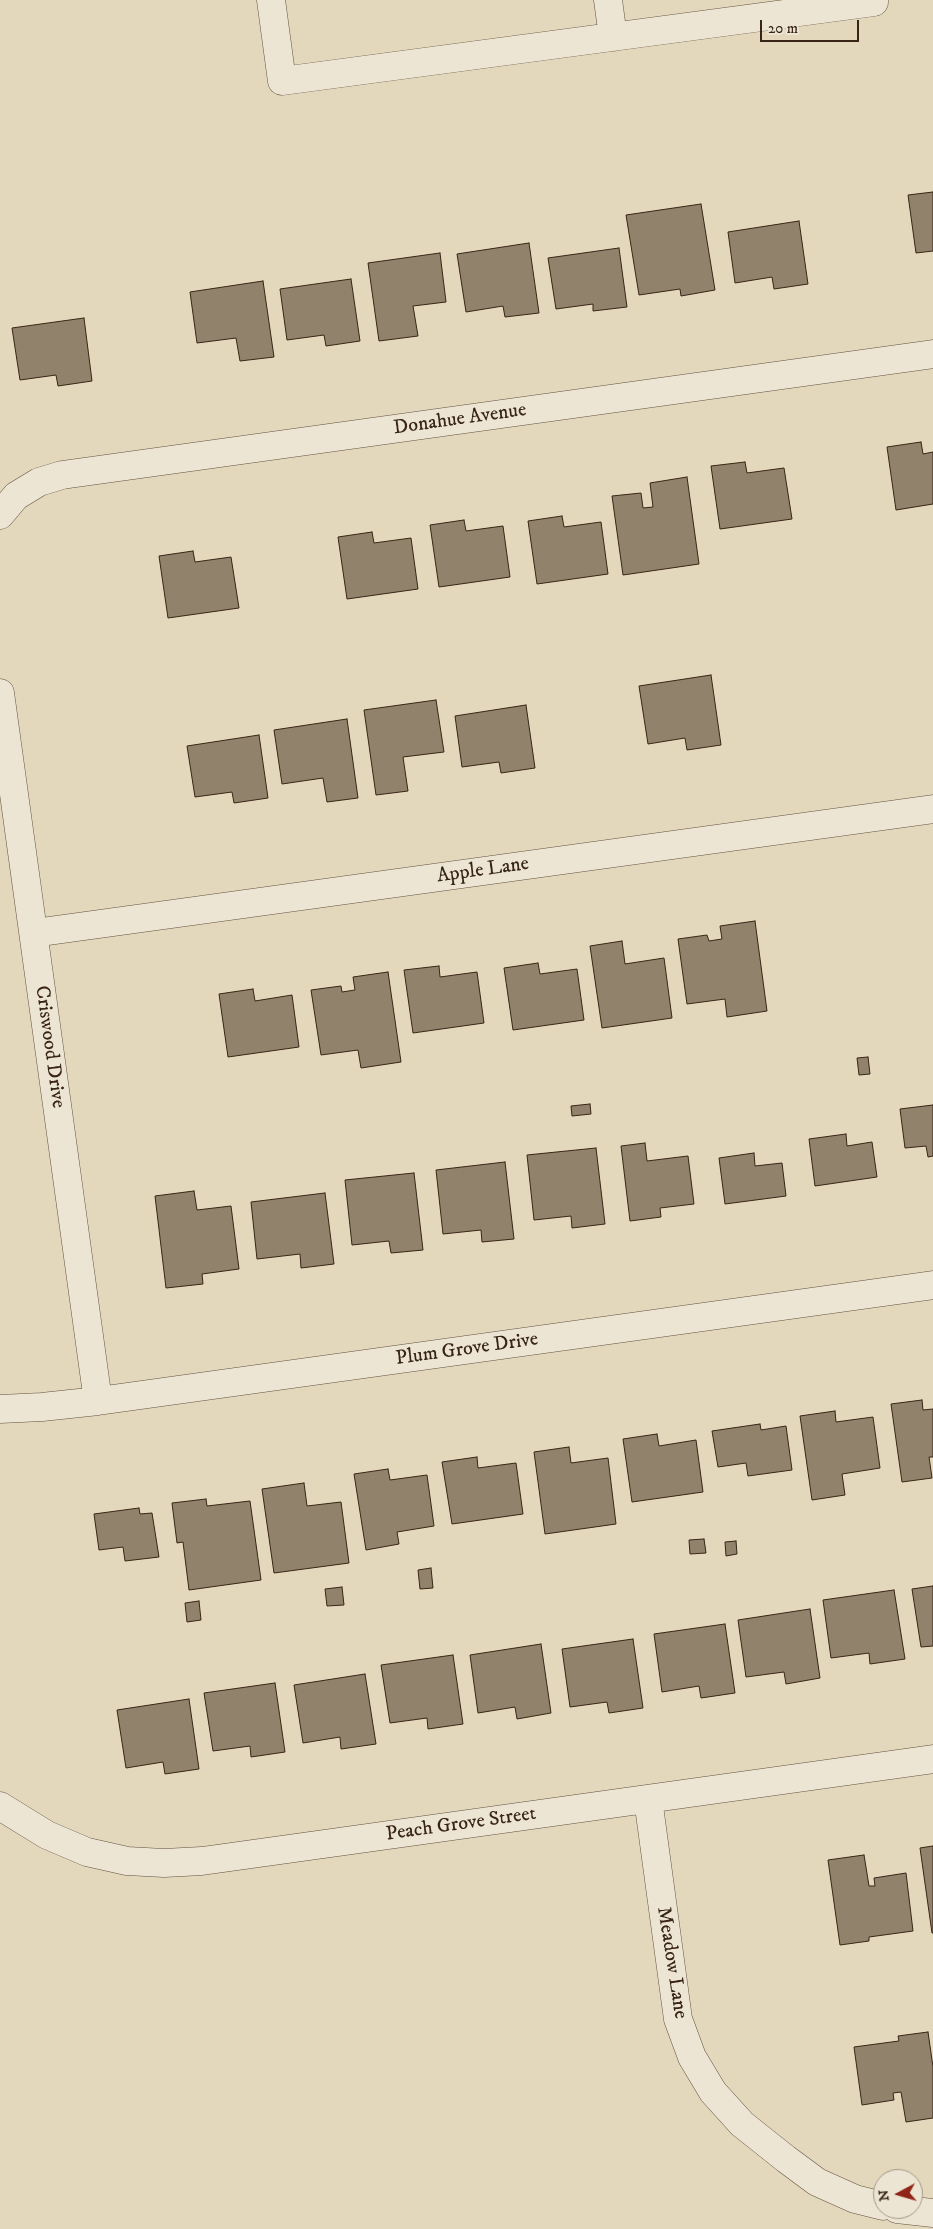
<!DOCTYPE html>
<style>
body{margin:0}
#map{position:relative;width:933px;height:2229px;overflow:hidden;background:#e3d7bc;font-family:"IM FELL DW Pica",serif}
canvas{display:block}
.north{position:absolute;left:873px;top:2169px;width:50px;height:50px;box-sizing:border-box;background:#ede5d3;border:1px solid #a59887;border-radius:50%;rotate:264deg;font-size:14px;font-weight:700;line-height:20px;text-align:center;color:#382516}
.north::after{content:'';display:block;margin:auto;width:18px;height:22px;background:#8f2418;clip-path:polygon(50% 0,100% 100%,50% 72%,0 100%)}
.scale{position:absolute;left:760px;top:20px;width:99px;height:22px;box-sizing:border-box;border:2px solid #382516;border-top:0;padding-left:6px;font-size:15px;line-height:18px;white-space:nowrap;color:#382516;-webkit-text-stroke:4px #ede5d3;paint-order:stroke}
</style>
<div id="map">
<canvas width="933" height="2229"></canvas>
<div class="north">N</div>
<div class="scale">20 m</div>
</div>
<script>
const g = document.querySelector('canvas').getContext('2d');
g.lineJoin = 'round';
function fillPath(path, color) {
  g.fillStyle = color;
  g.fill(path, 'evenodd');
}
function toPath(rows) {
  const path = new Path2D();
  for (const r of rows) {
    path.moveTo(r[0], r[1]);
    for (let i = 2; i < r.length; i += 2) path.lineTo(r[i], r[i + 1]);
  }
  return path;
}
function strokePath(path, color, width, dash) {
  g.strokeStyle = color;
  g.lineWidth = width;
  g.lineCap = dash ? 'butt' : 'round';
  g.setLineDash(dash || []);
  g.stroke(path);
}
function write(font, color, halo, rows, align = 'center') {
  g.font = font + ' "IM FELL DW Pica",serif';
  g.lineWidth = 4.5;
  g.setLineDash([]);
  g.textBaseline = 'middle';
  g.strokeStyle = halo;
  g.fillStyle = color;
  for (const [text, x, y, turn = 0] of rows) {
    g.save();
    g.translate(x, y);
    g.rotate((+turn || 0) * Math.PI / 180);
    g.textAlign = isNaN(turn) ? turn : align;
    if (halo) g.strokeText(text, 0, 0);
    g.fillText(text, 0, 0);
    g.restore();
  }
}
const building = toPath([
 [933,192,933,251,916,253,908,195,933,192],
 [701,204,715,290,681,296,680,289,639,295,626,215,701,204],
 [799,221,808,284,774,289,772,277,735,283,728,232,799,221],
 [529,243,539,313,505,317,503,306,466,312,457,254,529,243],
 [619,248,627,307,593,311,593,304,556,309,548,258,619,248],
 [440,253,446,302,413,306,418,336,379,341,368,263,440,253],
 [351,279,360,341,326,346,324,335,287,340,280,289,351,279],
 [263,281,274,357,240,361,236,338,197,343,190,292,263,281],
 [84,318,92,381,58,386,56,375,20,380,12,328,84,318],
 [921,442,923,454,933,452,933,504,896,510,887,447,921,442],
 [745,462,747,473,784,468,792,519,720,529,711,466,745,462],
 [687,477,699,564,623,575,612,496,641,493,643,508,653,507,650,483,687,477],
 [562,516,564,527,601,522,608,574,537,584,528,521,562,516],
 [464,520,466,531,503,526,510,577,439,587,430,525,464,520],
 [372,532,374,543,411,538,418,589,347,599,338,537,372,532],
 [193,551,195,562,231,557,239,608,168,618,159,556,193,551],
 [711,675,721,745,687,750,685,738,648,744,639,686,711,675],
 [436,700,444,752,403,757,408,791,376,795,364,710,436,700],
 [526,705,535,768,501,773,499,762,462,767,455,716,526,705],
 [347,719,358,798,327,802,323,778,282,784,274,730,347,719],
 [259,735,268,798,234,803,232,792,195,797,187,746,259,735],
 [755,921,767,1011,727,1017,725,999,687,1004,678,939,707,935,709,941,722,939,720,926,755,921],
 [622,941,625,964,664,958,672,1018,602,1028,590,946,622,941],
 [538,963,540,974,577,969,584,1020,513,1030,504,968,538,963],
 [439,966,440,977,477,972,484,1023,413,1033,404,970,439,966],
 [388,972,401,1062,361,1068,358,1050,321,1055,311,990,341,986,342,992,355,990,353,977,388,972],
 [253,989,255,1001,292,995,299,1047,228,1057,219,994,253,989],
 [868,1057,870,1074,859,1075,857,1058,868,1057],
 [590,1104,591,1114,572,1116,571,1106,590,1104],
 [933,1105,933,1156,928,1157,926,1146,905,1148,900,1109,933,1105],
 [846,1134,847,1146,872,1142,877,1177,815,1186,809,1139,846,1134],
 [645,1143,647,1161,688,1156,694,1204,660,1208,661,1217,630,1221,621,1146,645,1143],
 [596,1148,605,1224,572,1228,571,1216,534,1220,527,1155,596,1148],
 [754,1153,755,1166,782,1163,786,1196,725,1204,719,1158,754,1153],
 [505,1162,514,1239,482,1242,481,1230,443,1234,436,1170,505,1162],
 [414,1173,423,1250,391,1253,389,1241,352,1245,345,1180,414,1173],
 [194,1191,197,1210,231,1206,239,1269,202,1274,203,1284,166,1288,155,1196,194,1191],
 [325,1193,334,1264,301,1268,300,1254,257,1259,251,1202,325,1193],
 [922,1400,923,1410,933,1409,933,1457,929,1457,932,1478,902,1482,891,1404,922,1400],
 [835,1411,836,1422,873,1417,880,1468,842,1474,845,1495,812,1500,800,1416,835,1411],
 [760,1424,761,1430,786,1426,792,1470,748,1476,746,1463,718,1467,712,1431,760,1424],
 [657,1434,659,1446,696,1440,703,1492,632,1502,623,1439,657,1434],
 [569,1447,571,1463,608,1458,616,1524,545,1534,534,1452,569,1447],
 [477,1457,478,1468,516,1463,523,1514,452,1524,442,1462,477,1457],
 [388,1469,390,1480,427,1475,434,1526,397,1532,399,1544,366,1550,354,1474,388,1469],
 [304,1483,307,1506,341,1502,349,1563,274,1573,262,1489,304,1483],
 [206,1499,207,1506,250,1501,261,1580,189,1590,183,1542,177,1543,172,1503,206,1499],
 [139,1508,140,1514,152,1513,159,1557,125,1561,123,1547,99,1550,94,1514,139,1508],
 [704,1539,706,1553,690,1554,689,1540,704,1539],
 [736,1541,737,1554,726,1556,725,1542,736,1541],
 [431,1568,433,1588,420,1589,418,1570,431,1568],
 [933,1586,933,1646,921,1647,912,1589,933,1586],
 [342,1587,344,1605,327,1606,325,1589,342,1587],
 [894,1590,905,1659,870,1664,869,1653,831,1658,823,1600,894,1590],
 [199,1601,201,1620,187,1622,185,1603,199,1601],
 [810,1609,820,1678,786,1684,784,1672,746,1677,738,1620,810,1609],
 [725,1624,735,1693,701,1698,699,1686,662,1692,654,1634,725,1624],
 [633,1639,643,1708,609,1713,607,1702,570,1707,562,1649,633,1639],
 [541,1644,551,1713,517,1719,515,1707,478,1713,470,1655,541,1644],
 [453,1655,463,1724,428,1729,427,1718,390,1723,381,1665,453,1655],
 [365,1674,376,1744,341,1749,340,1737,303,1743,294,1685,365,1674],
 [275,1683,285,1752,251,1757,250,1746,213,1751,204,1693,275,1683],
 [189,1699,199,1769,165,1774,163,1762,126,1768,117,1710,189,1699],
 [933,1846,933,1933,932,1933,920,1848,933,1846],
 [864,1855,869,1886,875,1886,874,1878,906,1873,913,1931,869,1937,869,1941,840,1945,828,1860,864,1855],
 [928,2032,933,2067,933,2118,906,2122,901,2092,893,2093,894,2100,862,2105,854,2047,899,2041,898,2036,928,2032]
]);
fillPath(building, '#91826c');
strokePath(building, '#382516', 1);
const minor = toPath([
 [271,0,282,81,874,2,874,0],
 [608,0,613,37],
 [0,515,16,496,39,482,62,475,933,354],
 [0,693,98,1401],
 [34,933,933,809],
 [0,1409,42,1407,98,1401,933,1285],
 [648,1799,678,2019,692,2057,713,2092,742,2124,786,2159,817,2182,855,2199,883,2206],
 [0,1806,47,1835,87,1852,127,1861,164,1863,202,1861,933,1759],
 [897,2209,933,2213]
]);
strokePath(minor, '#635240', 29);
strokePath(minor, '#ede5d3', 28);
write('20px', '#382516', '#ede5d3', [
 ["Donahue Avenue",460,420,-8],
 ["Apple Lane",483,871,-8],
 ["Criswood Drive",49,1047,82],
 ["Plum Grove Drive",467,1350,-8],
 ["Peach Grove Street",461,1825,-8],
 ["Meadow Lane",671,1963,81]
]);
</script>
